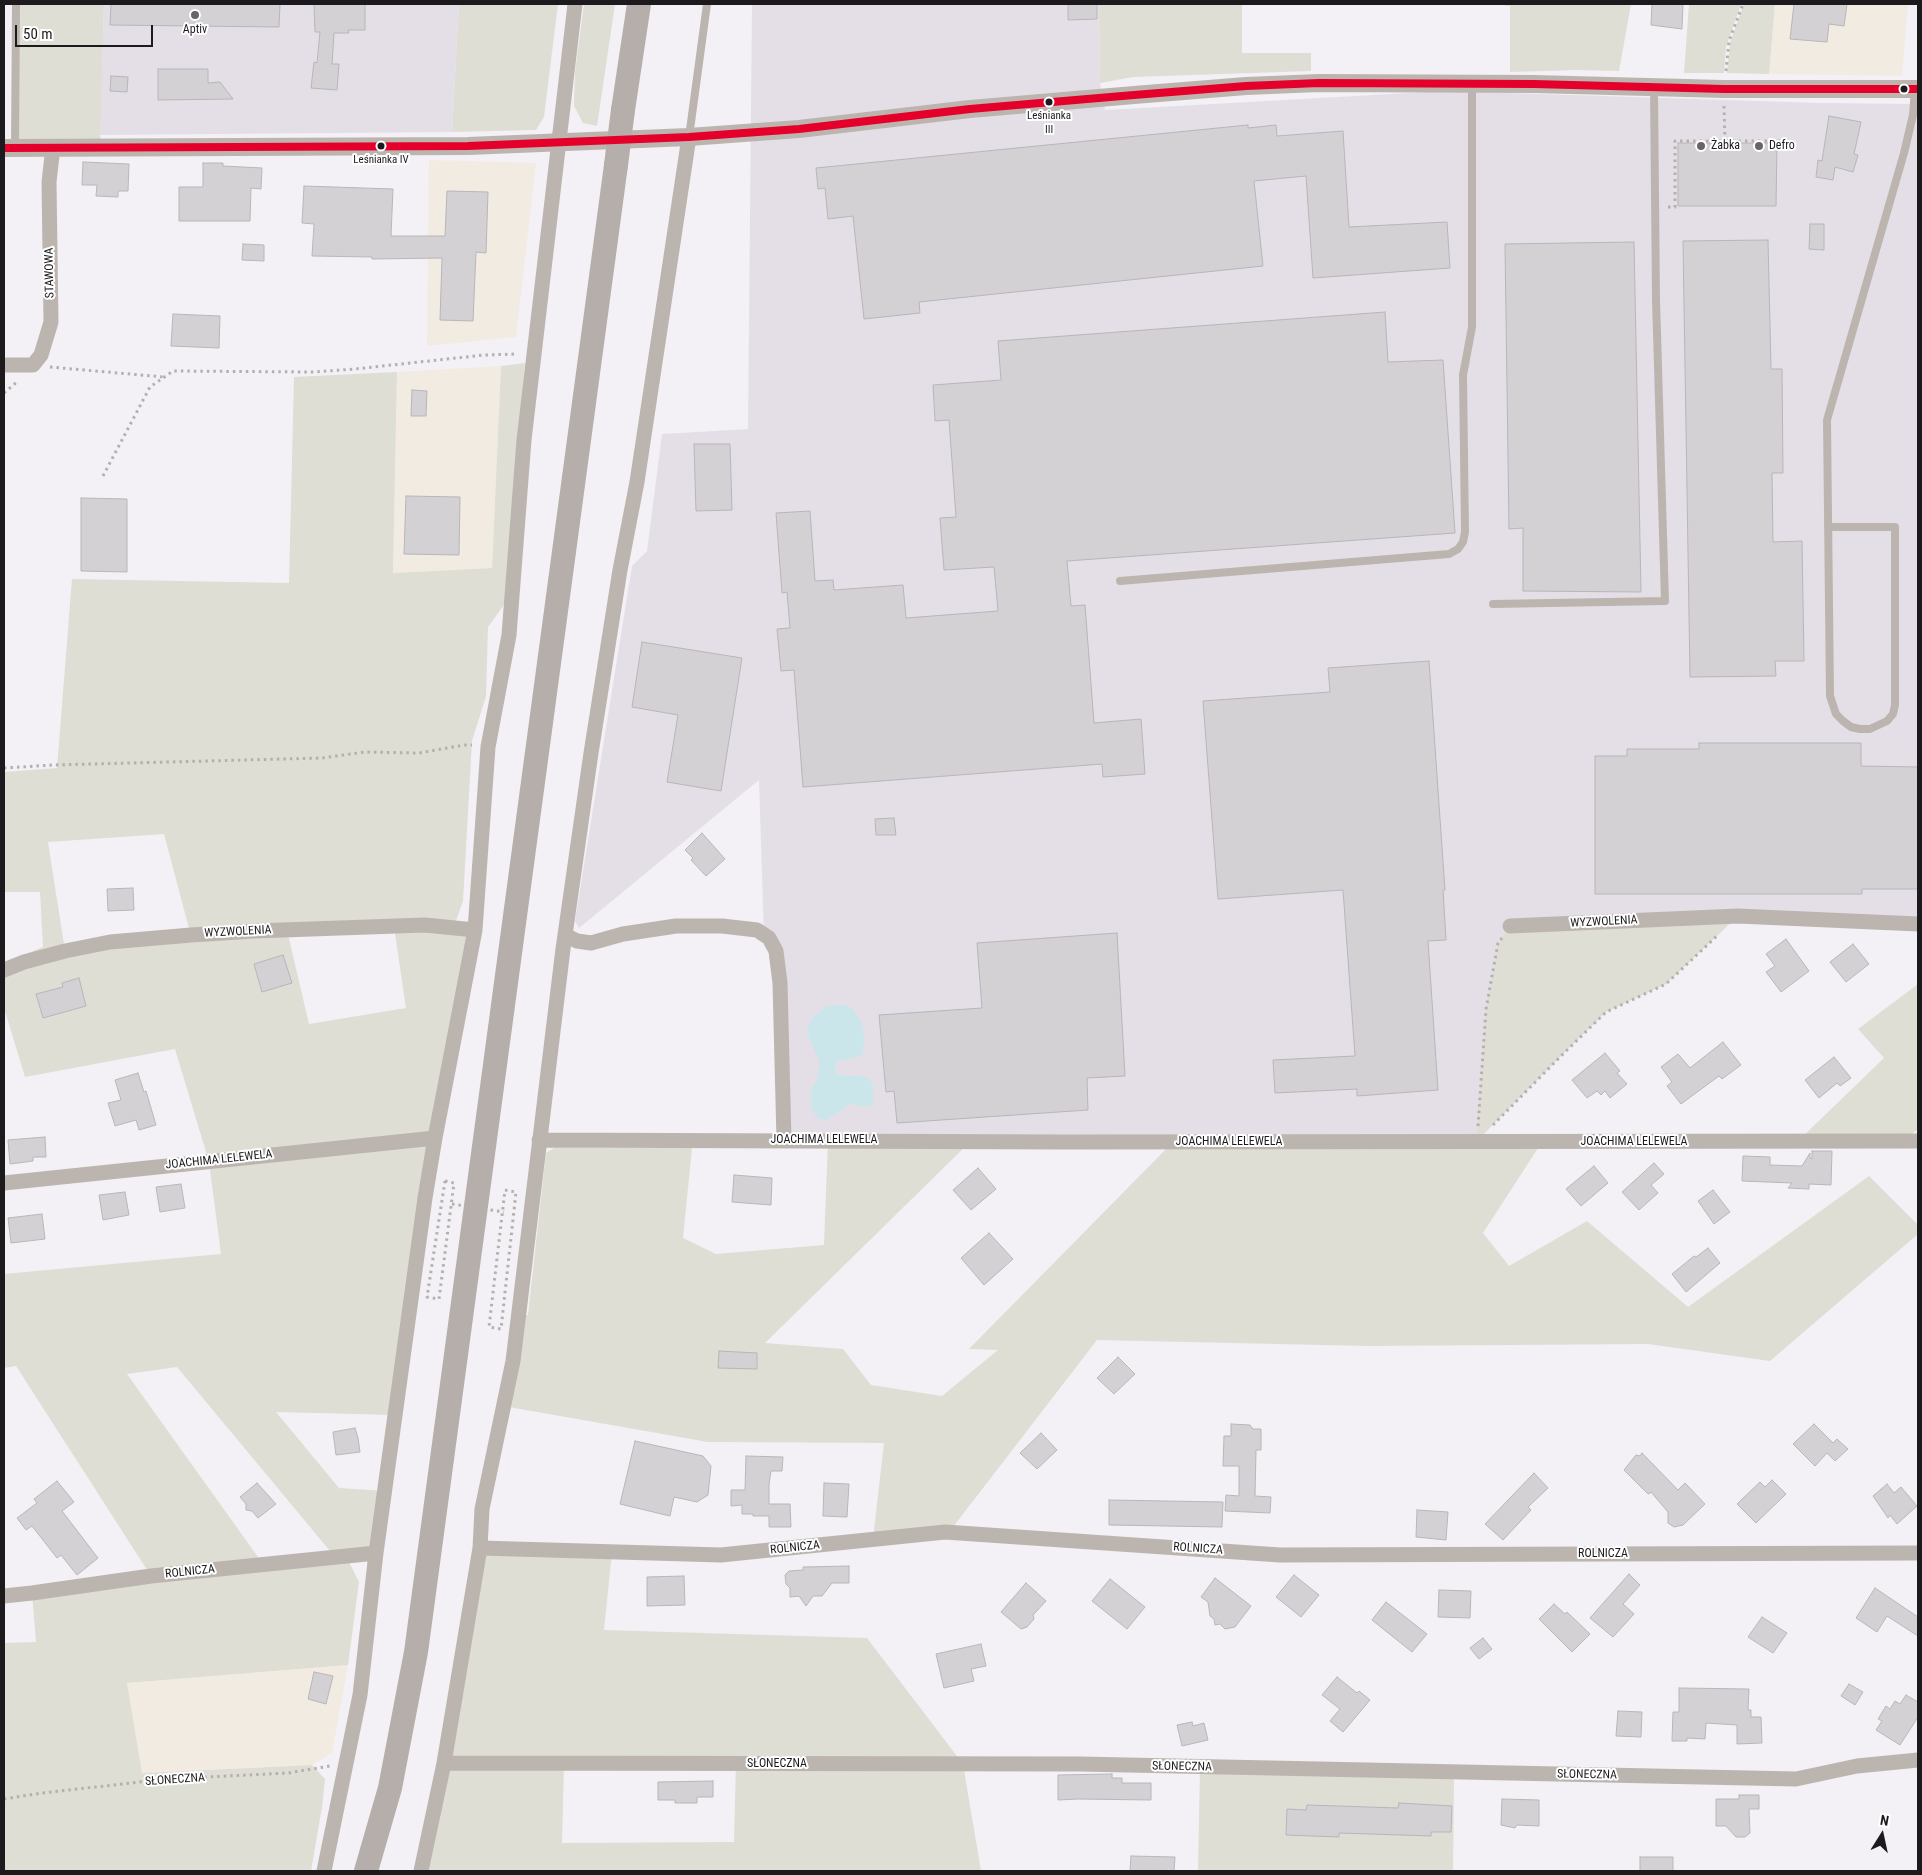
<!DOCTYPE html>
<meta charset="utf-8">
<style>
body{margin:0}
#map{position:relative;width:1922px;height:1875px;overflow:hidden;background:#f3f1f5;font-family:"Roboto Condensed",sans-serif}
canvas{display:block}
.frame{position:absolute;inset:0;border:5px solid #1c1a1d;pointer-events:none}
.north{position:absolute;left:1857px;top:1810px;width:50px;height:50px;-webkit-text-stroke:4px #fff;paint-order:stroke;rotate:10deg;font-size:14px;font-weight:700;line-height:20px;text-align:center;color:#1c1a1d}
.north::after{content:'';display:block;margin:auto;width:18px;height:22px;background:#1c1a1d;clip-path:polygon(50% 0,100% 100%,50% 72%,0 100%)}
.scale{position:absolute;left:15px;top:25px;width:138px;height:22px;box-sizing:border-box;border:2px solid #1c1a1d;border-top:0;padding-left:6px;font-size:15px;line-height:18px;white-space:nowrap;color:#1c1a1d;-webkit-text-stroke:4px #fff;paint-order:stroke}
</style>
<div id="map">
<canvas width="1922" height="1875"></canvas>
<div class="frame"></div>
<div class="north">N</div>
<div class="scale">50 m</div>
</div>
<script>
const g = document.querySelector('canvas').getContext('2d');
g.lineJoin = 'round';
function fillPath(path, color) {
  g.fillStyle = color;
  g.fill(path, 'evenodd');
}
function toPath(rows) {
  const path = new Path2D();
  for (const r of rows) {
    path.moveTo(r[0], r[1]);
    for (let i = 2; i < r.length; i += 2) path.lineTo(r[i], r[i + 1]);
  }
  return path;
}
function strokePath(path, color, width, dash) {
  g.strokeStyle = color;
  g.lineWidth = width;
  g.lineCap = dash ? 'butt' : 'round';
  g.setLineDash(dash || []);
  g.stroke(path);
}
function write(font, color, halo, rows, align = 'center') {
  g.font = font + ' "Roboto Condensed",sans-serif';
  g.lineWidth = 4;
  g.setLineDash([]);
  g.textBaseline = 'middle';
  g.strokeStyle = halo;
  g.fillStyle = color;
  for (const [text, x, y, turn = 0] of rows) {
    g.save();
    g.translate(x, y);
    g.rotate((+turn || 0) * Math.PI / 180);
    g.textAlign = isNaN(turn) ? turn : align;
    if (halo) g.strokeText(text, 0, 0);
    g.fillText(text, 0, 0);
    g.restore();
  }
}
fillPath(toPath([
 [1775,4,1908,4,1902,76,1769,74],
 [429,160,536,163,516,337,427,346],
 [501,366,492,568,393,573,397,372],
 [348,1665,332,1753,312,1765,142,1773,127,1683]
]), '#f2ebe2');
fillPath(toPath([
 [104,4,459,4,452,132,100,135],
 [752,4,1099,4,1100,83,1105,110,1445,91,1821,103,1918,104,1918,924,1738,916,1510,926,1477,1142,784,1140,780,983,764,939,759,780,579,928,575,921,632,566,647,551,662,434,748,429]
]), '#e4dfe7');
fillPath(toPath([
 [15,4,104,4,100,147,15,148],
 [459,4,558,4,544,117,536,130,452,132],
 [584,4,615,4,597,126,583,123,574,106,575,72],
 [1099,4,1242,4,1242,53,1311,53,1311,71,1133,77,1100,83],
 [1493,4,1631,4,1619,71,1576,70,1510,72,1510,6],
 [1689,4,1741,4,1726,47,1724,73,1684,73],
 [1744,4,1775,4,1769,74,1727,73,1730,43],
 [525,363,506,602,488,627,486,696,472,741,463,901,456,921,475,930,395,1415,276,1412,339,1488,385,1491,376,1553,349,1562,359,1582,348,1665,127,1683,142,1773,312,1765,325,1779,322,1807,311,1871,4,1871,4,1643,36,1642,32,1593,151,1576,16,1366,4,1368,4,1274,221,1254,209,1162,175,1049,25,1077,4,1008,4,963,43,947,40,892,4,892,4,772,57,768,72,579,289,583,294,377,397,372,393,573,492,568,501,366],
 [164,834,191,936,65,951,48,842],
 [394,927,406,1008,309,1024,287,930],
 [177,1367,335,1557,263,1564,127,1374],
 [1738,916,1666,984,1606,1012,1560,1057,1477,1141,1542,1142,1483,1233,1509,1266,1587,1221,1688,1307,1869,1176,1918,1225,1918,1234,1770,1361,1648,1344,1368,1346,1097,1340,953,1527,873,1539,884,1443,708,1442,503,1406,519,1314,528,1315,546,1153,554,1148,692,1148,683,1238,716,1254,824,1245,828,1140,971,1141,765,1343,843,1349,871,1385,942,1396,998,1350,969,1349,1173,1142,1476,1142,1486,1009,1498,943,1510,926],
 [1918,984,1918,1129,1903,1141,1797,1142,1884,1058,1858,1029],
 [480,1548,612,1552,604,1630,867,1638,963,1764,981,1871,421,1871],
 [564,1763,736,1763,734,1842,562,1843],
 [1200,1768,1454,1772,1453,1871,1198,1871]
]), '#deded4');
fillPath(toPath([
 [835,1005,845,1005,852,1008,862,1023,864,1040,862,1056,838,1061,835,1066,835,1070,838,1075,860,1076,871,1080,874,1092,872,1105,866,1107,850,1104,827,1120,821,1119,815,1115,811,1105,812,1087,817,1080,820,1064,808,1034,808,1026,812,1018,818,1013,826,1007]
]), '#cae6eb');
const building = toPath([
 [111,4,280,4,279,27,110,25,111,4],
 [314,4,365,4,365,30,348,30,349,33,334,33,332,64,339,64,337,90,311,88,314,62,317,63,320,32,315,32,314,4],
 [1068,4,1097,4,1097,19,1068,20,1068,4],
 [1652,4,1683,4,1682,29,1651,25,1652,4],
 [1794,4,1847,4,1844,26,1829,24,1827,42,1790,39,1794,4],
 [158,69,208,69,208,83,220,82,233,99,158,100,158,69],
 [111,76,128,77,127,92,110,91,111,76],
 [1829,116,1861,122,1854,154,1858,155,1853,172,1835,167,1833,180,1816,177,1818,160,1822,161,1829,116],
 [1248,125,1248,128,1276,125,1277,136,1343,131,1349,227,1447,222,1450,268,1313,278,1306,176,1254,181,1263,266,919,302,920,313,864,319,853,216,828,219,825,188,818,189,816,168,1248,125],
 [1678,143,1777,143,1776,206,1678,206,1678,143],
 [83,162,129,164,128,191,118,191,118,197,96,196,97,185,82,185,83,162],
 [203,163,223,163,223,166,262,168,261,189,251,188,250,221,179,221,179,187,203,187,203,163],
 [304,186,393,189,391,236,445,236,447,191,488,192,486,253,476,252,473,321,440,320,442,258,372,259,372,257,312,256,314,224,302,223,304,186],
 [1810,224,1824,224,1824,250,1809,249,1810,224],
 [1768,240,1771,369,1782,369,1783,473,1772,473,1773,542,1802,541,1804,661,1775,661,1776,676,1690,677,1683,241,1768,240],
 [1634,242,1641,592,1523,591,1523,528,1509,529,1505,244,1634,242],
 [243,244,264,245,264,261,242,260,243,244],
 [1385,312,1388,362,1443,360,1455,533,1067,561,1071,606,1085,605,1094,723,1141,719,1145,774,1103,777,1102,764,803,787,794,670,781,671,777,629,790,628,787,592,782,593,776,513,810,511,815,581,833,580,834,590,903,585,906,618,998,611,994,567,944,570,940,518,956,517,949,420,935,421,933,385,1001,380,998,341,1385,312],
 [173,314,220,316,219,348,171,346,173,314],
 [412,390,427,391,426,416,411,416,412,390],
 [694,444,730,444,732,510,696,511,694,444],
 [406,496,460,497,459,555,404,554,406,496],
 [81,498,127,499,127,572,81,571,81,498],
 [642,642,742,658,721,791,667,782,678,715,632,707,642,642],
 [1429,661,1445,890,1443,890,1446,940,1428,941,1438,1090,1357,1096,1357,1089,1275,1093,1273,1060,1355,1056,1343,890,1218,899,1203,701,1330,692,1328,668,1429,661],
 [1699,743,1861,743,1861,766,1918,767,1918,889,1862,889,1862,894,1595,894,1595,756,1627,756,1627,749,1699,749,1699,743],
 [894,818,896,835,876,835,875,819,894,818],
 [702,833,725,859,706,876,691,860,693,858,685,850,702,833],
 [133,888,134,910,108,911,107,889,133,888],
 [1117,933,1125,1076,1087,1078,1088,1110,897,1123,894,1091,886,1092,879,1015,982,1008,977,943,1117,933],
 [1786,939,1809,971,1781,992,1766,972,1775,966,1766,954,1786,939],
 [1853,944,1869,964,1846,982,1830,962,1853,944],
 [283,955,292,983,262,992,254,964,283,955],
 [79,978,86,1006,43,1018,36,994,63,987,62,983,79,978],
 [1723,1042,1741,1065,1722,1079,1719,1076,1681,1104,1667,1086,1672,1082,1661,1067,1678,1054,1690,1068,1723,1042],
 [1605,1053,1620,1071,1617,1073,1627,1084,1610,1098,1605,1091,1601,1095,1597,1091,1587,1098,1572,1080,1605,1053],
 [1834,1057,1851,1078,1840,1086,1837,1083,1819,1098,1805,1080,1834,1057],
 [138,1073,144,1092,146,1091,156,1125,139,1130,136,1120,115,1126,108,1103,121,1100,115,1080,138,1073],
 [45,1137,46,1157,33,1157,33,1161,10,1164,8,1140,45,1137],
 [1812,1151,1832,1151,1831,1185,1809,1184,1809,1189,1788,1188,1792,1183,1742,1181,1743,1156,1770,1157,1770,1165,1802,1166,1810,1153,1810,1158,1812,1159,1812,1151],
 [1654,1163,1664,1174,1651,1185,1658,1193,1639,1210,1622,1192,1654,1163],
 [1594,1166,1608,1183,1581,1206,1566,1189,1594,1166],
 [978,1168,996,1189,971,1210,953,1190,978,1168],
 [734,1175,772,1178,771,1205,732,1202,734,1175],
 [181,1184,185,1208,160,1212,156,1187,181,1184],
 [1713,1190,1730,1212,1714,1224,1698,1201,1713,1190],
 [125,1192,129,1215,103,1220,99,1195,125,1192],
 [42,1214,45,1239,11,1243,8,1218,42,1214],
 [989,1233,1013,1259,984,1285,961,1258,989,1233],
 [1708,1248,1720,1263,1686,1292,1672,1274,1694,1256,1696,1257,1708,1248],
 [719,1351,757,1353,757,1369,718,1368,719,1351],
 [1118,1357,1135,1374,1114,1394,1097,1378,1118,1357],
 [1231,1424,1250,1425,1253,1429,1261,1429,1261,1450,1256,1450,1255,1496,1271,1497,1270,1513,1225,1511,1226,1495,1239,1496,1239,1466,1223,1466,1224,1436,1231,1436,1231,1424],
 [1814,1424,1833,1443,1837,1439,1848,1449,1835,1461,1827,1453,1815,1466,1793,1444,1814,1424],
 [355,1428,358,1438,360,1452,336,1455,333,1432,355,1428],
 [1041,1433,1057,1450,1037,1469,1020,1453,1041,1433],
 [635,1441,703,1456,711,1466,708,1495,697,1502,674,1497,670,1516,620,1504,635,1441],
 [1642,1453,1678,1490,1685,1483,1705,1504,1683,1525,1674,1527,1668,1523,1668,1512,1651,1492,1649,1494,1647,1493,1624,1470,1636,1455,1640,1456,1642,1453],
 [746,1456,783,1457,782,1471,771,1471,769,1484,769,1504,790,1504,791,1527,769,1527,769,1516,753,1516,753,1514,742,1514,742,1505,731,1506,731,1490,745,1490,746,1456],
 [1534,1473,1548,1488,1528,1507,1531,1510,1503,1540,1485,1524,1534,1473],
 [1772,1480,1786,1494,1756,1523,1737,1504,1760,1482,1765,1487,1772,1480],
 [57,1481,74,1502,62,1511,98,1558,77,1575,61,1555,57,1558,32,1526,26,1530,17,1518,37,1503,34,1499,57,1481],
 [257,1483,276,1504,258,1518,252,1511,246,1510,246,1504,240,1497,257,1483],
 [824,1483,849,1484,847,1517,823,1516,824,1483],
 [1887,1484,1894,1493,1901,1487,1917,1506,1897,1524,1890,1515,1888,1518,1873,1496,1887,1484],
 [1109,1500,1223,1502,1222,1527,1109,1525,1109,1500],
 [1417,1510,1448,1512,1446,1540,1416,1537,1417,1510],
 [849,1566,849,1583,832,1583,822,1596,813,1596,806,1606,799,1596,790,1597,790,1588,786,1584,785,1575,789,1571,803,1570,803,1567,849,1566],
 [1629,1574,1640,1585,1623,1604,1634,1614,1613,1637,1590,1618,1629,1574],
 [1294,1575,1319,1595,1301,1617,1276,1597,1294,1575],
 [684,1576,685,1605,647,1606,647,1577,684,1576],
 [1215,1578,1251,1606,1235,1627,1225,1629,1220,1624,1215,1625,1214,1619,1210,1616,1208,1602,1201,1597,1215,1578],
 [1110,1579,1145,1607,1127,1629,1092,1601,1110,1579],
 [1026,1583,1046,1601,1033,1615,1034,1619,1027,1627,1021,1629,1001,1612,1026,1583],
 [1875,1588,1918,1617,1918,1636,1887,1616,1877,1632,1856,1618,1875,1588],
 [1439,1590,1471,1591,1470,1618,1438,1617,1439,1590],
 [1386,1602,1427,1634,1412,1652,1372,1620,1386,1602],
 [1554,1604,1565,1614,1567,1612,1590,1634,1572,1652,1539,1619,1554,1604],
 [1762,1617,1787,1633,1773,1653,1748,1637,1762,1617],
 [1483,1638,1492,1649,1479,1659,1470,1648,1483,1638],
 [981,1644,986,1666,971,1669,974,1681,944,1688,936,1654,981,1644],
 [314,1672,333,1676,326,1704,308,1699,314,1672],
 [1337,1677,1357,1693,1359,1691,1370,1700,1343,1732,1330,1721,1340,1709,1322,1695,1337,1677],
 [1849,1684,1863,1692,1855,1705,1841,1696,1849,1684],
 [1679,1688,1749,1689,1748,1710,1751,1710,1751,1717,1761,1717,1762,1743,1737,1744,1737,1725,1706,1723,1705,1739,1687,1738,1687,1741,1672,1741,1673,1712,1679,1712,1679,1688],
 [1906,1695,1918,1702,1918,1717,1900,1745,1876,1730,1882,1721,1878,1719,1886,1706,1890,1709,1895,1701,1900,1704,1906,1695],
 [1618,1711,1642,1712,1641,1737,1616,1736,1618,1711],
 [1192,1722,1193,1726,1204,1723,1208,1740,1182,1746,1177,1725,1192,1722],
 [1112,1774,1112,1778,1122,1778,1122,1783,1151,1783,1151,1800,1078,1799,1058,1800,1058,1775,1112,1774],
 [713,1781,713,1797,697,1797,697,1803,675,1803,675,1800,658,1800,658,1782,713,1781],
 [1739,1795,1759,1795,1759,1809,1749,1809,1750,1833,1745,1837,1736,1837,1726,1826,1716,1826,1716,1799,1739,1799,1739,1795],
 [1502,1799,1539,1800,1539,1826,1517,1825,1515,1828,1501,1825,1502,1799],
 [1399,1803,1452,1806,1451,1832,1431,1832,1431,1836,1339,1833,1339,1837,1286,1835,1287,1809,1306,1810,1307,1805,1398,1808,1399,1803],
 [1131,1856,1175,1857,1174,1871,1130,1871,1131,1856],
 [1640,1857,1673,1857,1673,1871,1640,1871,1640,1857]
]);
fillPath(building, '#d3d1d4');
strokePath(building, '#b8b6b9', 1);
strokePath(toPath([
 [1726,71,1729,41,1743,4],
 [1724,106,1725,142],
 [1668,207,1675,207,1675,141,1780,141,1783,144],
 [50,367,164,377],
 [4,393,18,381],
 [103,476,150,387,173,371,314,372,355,369,484,355,518,354],
 [4,768,53,765,322,758,365,752,419,753,464,745,472,745],
 [1493,1125,1560,1057,1606,1012,1666,984,1719,934],
 [1478,1126,1486,1009,1498,943,1502,938],
 [445,1181,454,1183,439,1299,427,1297,445,1181],
 [505,1190,516,1192,501,1329,489,1327,505,1190],
 [4,1799,42,1793,167,1779,288,1773,330,1766]
]), '#b5b0ae', 3, [2.5, 4]);
strokePath(toPath([
 [689,137,707,4],
 [15,148,16,4],
 [1828,527,1895,527,1895,705,1893,714,1887,721,1870,729,1860,729,1851,727,1843,721,1836,714,1830,696,1827,420,1904,153,1913,115,1915,89],
 [1120,581,1449,554,1458,549,1463,542,1465,532,1463,375,1472,327,1472,85],
 [1493,604,1665,601,1656,300,1654,87]
]), '#bcb5af', 8);
strokePath(toPath([
 [4,365,33,365,41,355,51,322,49,182,53,147],
 [1510,926,1738,916,1918,924],
 [565,935,577,941,591,943,623,934,676,926,722,926,757,930,769,938,776,951,780,983,784,1140],
 [4,970,24,962,65,951,110,942,191,935,254,931,425,925,475,930],
 [539,1140,1065,1142,1918,1141],
 [4,1183,435,1138],
 [480,1548,721,1555,945,1532,1280,1555,1918,1553],
 [4,1596,32,1593,151,1576,376,1553],
 [444,1763,1080,1764,1796,1779,1857,1766,1918,1760],
 [324,1871,360,1695,376,1553,425,1198,435,1138,475,930,488,747,509,635,524,440,575,4],
 [421,1871,444,1763,480,1548,482,1509,513,1361,563,949,591,753,620,570,637,482,689,137]
]), '#bcb5af', 15);
strokePath(toPath([
 [4,148,468,146,689,137,799,129,970,109,1134,95,1246,86,1319,83,1534,84,1724,89,1918,89]
]), '#bcb5af', 18);
strokePath(toPath([
 [623,110,639,4],
 [366,1871,390,1788,416,1652,616,165]
]), '#b6aeaa', 24);
strokePath(toPath([
 [452,1204,504,1212]
]), '#b5b0ae', 3, [2.5, 4]);
strokePath(toPath([
 [616,165,623,110]
]), '#b6aeaa', 24);
strokePath(toPath([
 [4,148,468,146,689,137,799,129,970,109,1134,95,1246,86,1319,83,1534,84,1724,89,1918,89]
]), '#e4002b', 8);
for (const [x, y, r, color] of [
 [195,15,5,"#676569"],
 [1904,89,4.5,"#1c1a1d"],
 [1049,102,4.5,"#1c1a1d"],
 [381,146,4.5,"#1c1a1d"],
 [1701,146,5,"#676569"],
 [1759,146,5,"#676569"]
]) {
  const dot = new Path2D();
  dot.arc(x, y, r, 0, 2 * Math.PI);
  g.fillStyle = color;
  g.fill(dot);
  strokePath(dot, '#fff', 2);
}
write('11px', '#1c1a1d', '#fff', [
 ["Leśnianka",1049,116],
 ["III",1049,130],
 ["Leśnianka IV",381,160]
]);
write('12px', '#1c1a1d', '#fff', [
 ["Aptiv",195,30,"center"],
 ["Żabka",1711,146],
 ["Defro",1769,146]
], 'left');
write('12px', '#1c1a1d', '#fff', [
 ["STAWOWA",50,273,-91],
 ["WYZWOLENIA",1604,922,-3],
 ["WYZWOLENIA",238,932,-3],
 ["JOACHIMA LELEWELA",824,1140],
 ["JOACHIMA LELEWELA",1229,1142],
 ["JOACHIMA LELEWELA",1634,1142],
 ["JOACHIMA LELEWELA",219,1160,-6],
 ["ROLNICZA",795,1548,-6],
 ["ROLNICZA",1198,1549,4],
 ["ROLNICZA",1603,1554],
 ["ROLNICZA",190,1572,-6],
 ["SŁONECZNA",777,1764],
 ["SŁONECZNA",1182,1767,1],
 ["SŁONECZNA",1587,1775,1],
 ["SŁONECZNA",175,1780,-4]
]);
</script>
